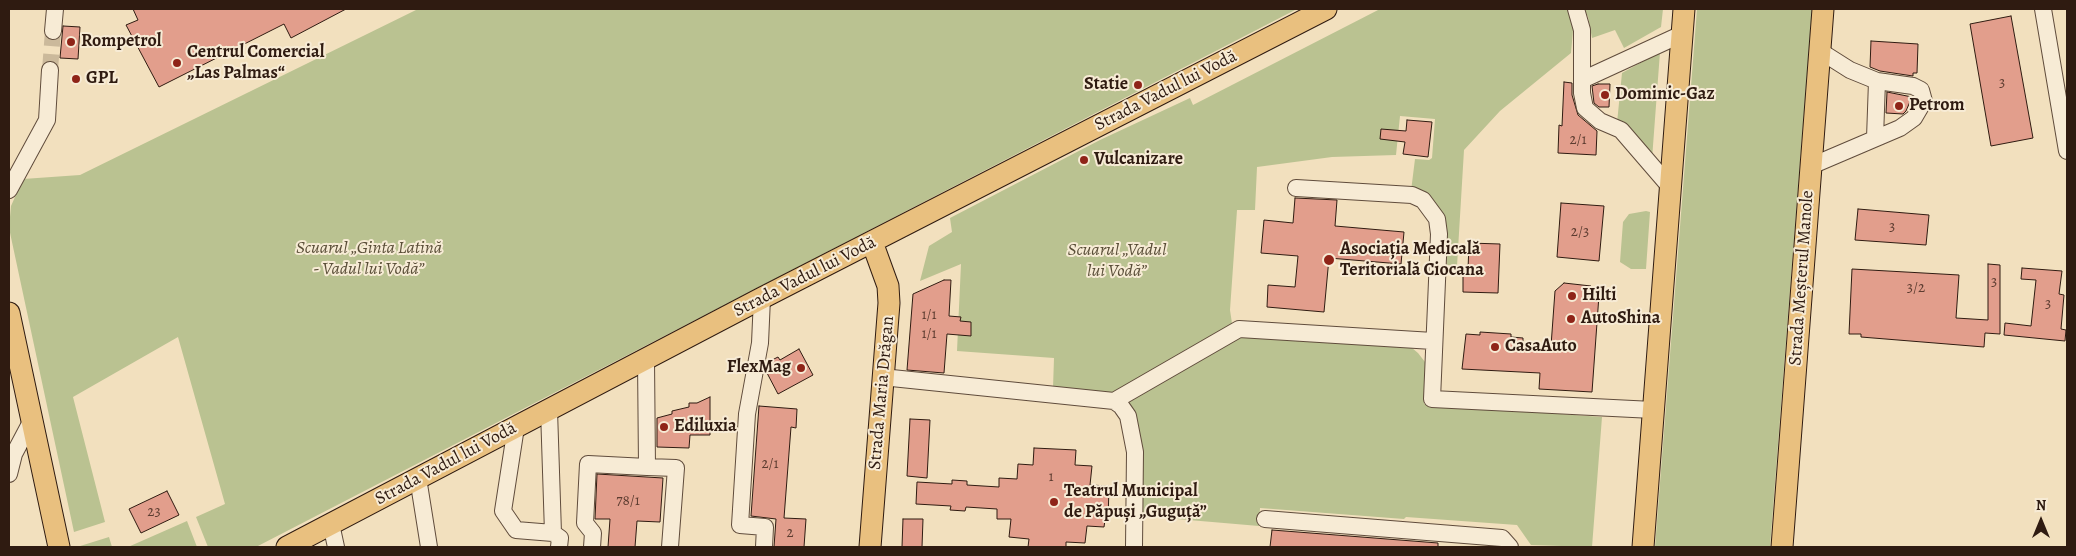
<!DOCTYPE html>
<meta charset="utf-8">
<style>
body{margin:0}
#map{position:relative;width:2076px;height:556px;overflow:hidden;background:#f2e0be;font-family:Alegreya,serif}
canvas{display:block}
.frame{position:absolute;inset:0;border:10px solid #2f1b11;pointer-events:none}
.north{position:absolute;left:2016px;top:496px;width:50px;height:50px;-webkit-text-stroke:4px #f7ebd5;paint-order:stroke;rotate:0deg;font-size:14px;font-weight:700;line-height:20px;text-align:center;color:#2f1b11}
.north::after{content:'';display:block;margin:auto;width:18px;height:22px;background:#2f1b11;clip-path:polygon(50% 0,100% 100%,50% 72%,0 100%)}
</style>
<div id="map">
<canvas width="2076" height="556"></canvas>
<div class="frame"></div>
<div class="north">N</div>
</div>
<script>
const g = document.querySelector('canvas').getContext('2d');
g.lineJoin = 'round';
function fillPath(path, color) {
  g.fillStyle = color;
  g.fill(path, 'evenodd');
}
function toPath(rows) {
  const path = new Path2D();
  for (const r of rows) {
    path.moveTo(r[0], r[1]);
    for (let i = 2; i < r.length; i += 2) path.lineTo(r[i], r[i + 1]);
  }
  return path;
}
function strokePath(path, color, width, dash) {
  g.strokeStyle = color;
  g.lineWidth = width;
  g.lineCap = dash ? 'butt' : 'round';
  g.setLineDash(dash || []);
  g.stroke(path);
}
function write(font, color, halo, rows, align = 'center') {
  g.font = font + ' Alegreya,serif';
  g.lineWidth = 4;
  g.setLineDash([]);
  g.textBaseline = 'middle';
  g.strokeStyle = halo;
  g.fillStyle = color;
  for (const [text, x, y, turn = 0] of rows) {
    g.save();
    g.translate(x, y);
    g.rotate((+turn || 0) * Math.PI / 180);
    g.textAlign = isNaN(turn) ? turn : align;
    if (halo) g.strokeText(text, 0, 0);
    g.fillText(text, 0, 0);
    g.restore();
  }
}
fillPath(toPath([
 [418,9,1297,9,256,547,208,547,196,517,225,504,178,337,73,397,105,522,74,532,9,228,11,206,23,179,80,175],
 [1380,9,1568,9,1574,19,1571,53,1500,111,1464,150,1457,266,1447,265,1445,223,1411,191,1415,159,1429,160,1432,158,1435,119,1400,116,1396,155,1332,157,1257,167,1255,210,1237,210,1230,310,1234,337,1412,348,1418,353,1425,362,1424,404,1602,417,1592,547,1531,545,1517,525,1406,517,1404,519,1260,508,1259,526,1142,516,1143,464,1113,393,1053,388,1054,358,957,351,961,264,920,281,929,246,952,232,950,218,1100,140,1190,98,1193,105],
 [1584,9,1663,9,1661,27,1624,48,1615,30,1592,38,1588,17],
 [1697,9,1812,9,1770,547,1655,547],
 [1660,52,1652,159,1617,123,1622,73],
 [1646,211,1650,212,1646,269,1631,269,1620,262,1623,222,1629,214],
 [187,521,197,547,128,547],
 [109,537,112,547,77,547]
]), '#bac291');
const building = toPath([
 [133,9,346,9,291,38,284,24,159,87,126,25,138,20,133,9],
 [2011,16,2033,138,1991,146,1970,24,2011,16],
 [63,26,80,27,78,59,60,58,63,26],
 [1871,41,1918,44,1917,73,1913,73,1913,76,1880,71,1870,67,1871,41],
 [1564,82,1572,83,1572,95,1578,115,1597,131,1596,155,1558,153,1559,125,1562,126,1564,82],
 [1598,84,1610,84,1609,107,1599,107,1594,103,1592,86,1598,84],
 [1887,92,1912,97,1906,111,1903,114,1886,113,1887,92],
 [1407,120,1432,122,1428,157,1403,154,1405,142,1380,139,1381,129,1406,131,1407,120],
 [1295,198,1337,200,1335,226,1404,232,1401,264,1329,258,1324,312,1267,307,1268,285,1295,287,1298,256,1261,253,1264,220,1293,223,1295,198],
 [1561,203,1604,206,1599,261,1557,257,1561,203],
 [1858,209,1929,215,1926,245,1855,240,1858,209],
 [1469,243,1500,244,1498,293,1463,292,1463,270,1468,270,1469,243],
 [1988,264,2000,265,2000,334,1985,333,1984,347,1861,337,1861,334,1849,334,1852,269,1959,275,1956,318,1988,320,1988,264],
 [2022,268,2062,271,2059,294,2064,295,2061,329,2066,330,2065,341,2004,335,2005,323,2031,326,2036,280,2021,279,2022,268],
 [944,280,951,280,949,316,961,317,960,321,971,322,971,336,947,334,944,373,907,370,913,294,944,280],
 [1564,283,1591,286,1599,295,1592,392,1539,389,1540,373,1462,369,1466,334,1480,335,1480,332,1511,334,1511,337,1523,338,1523,343,1551,346,1555,291,1564,283],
 [799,349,813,375,778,394,767,373,768,362,778,357,780,360,799,349],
 [710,397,710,435,690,435,689,448,657,447,657,418,672,414,672,411,689,407,689,403,697,403,710,397],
 [759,406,797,409,796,428,791,427,784,518,806,519,804,547,774,547,776,519,751,516,759,406],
 [910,419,930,420,927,478,907,476,910,419],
 [1034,448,1076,450,1075,465,1092,466,1090,485,1109,486,1108,521,1105,520,1104,527,1087,526,1085,543,1066,542,1066,547,1028,547,1029,539,1009,537,1011,519,997,519,997,509,966,507,965,511,950,510,951,506,916,504,917,482,952,484,952,480,967,481,967,485,999,487,999,478,1017,479,1018,464,1033,465,1034,448],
 [597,474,663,478,660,522,637,521,635,547,608,547,610,519,595,519,597,474],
 [167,491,179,515,141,533,129,509,167,491],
 [903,519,923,519,922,547,902,547,903,519],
 [1272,530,1438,543,1438,547,1270,547,1272,530]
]);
fillPath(building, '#e29e8c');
strokePath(building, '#2f1b11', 1);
strokePath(toPath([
 [50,70,53,31]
]), '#cbb99b', 16, [16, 8]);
const minor = toPath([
 [1576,9,1582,30,1582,93,1585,108,1600,121,1621,130,1671,188],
 [2043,9,2067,151],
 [53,31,55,9],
 [1582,80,1682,34],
 [1875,138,1877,81],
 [1811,166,1900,128,1914,118,1924,101,1921,90,1913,86,1877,81,1850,70,1820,51],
 [1296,188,1412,195,1423,200,1437,219,1439,234,1432,399,1653,410],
 [9,190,47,120,50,70],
 [762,298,760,343,747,414,740,525,765,527,764,547],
 [646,360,647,467,676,468,670,547],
 [882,377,1114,401,1239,329,1433,341],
 [1114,401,1121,406,1128,416,1135,452,1134,547],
 [549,410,553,533],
 [516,427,503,511,516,530,553,533,560,538,559,547],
 [9,474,14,454,32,420],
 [418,478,429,547],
 [1265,519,1502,538,1510,547],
 [331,524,336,547],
 [592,547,593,533,585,523,588,464,647,467]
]);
const major = toPath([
 [9,313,59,547],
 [287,547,762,298,1326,9],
 [870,547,889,303,888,286,872,242],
 [1643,547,1684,9],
 [1782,547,1823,9]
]);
strokePath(minor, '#604c3c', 18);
strokePath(major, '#2f1b11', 23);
strokePath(minor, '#f7ebd5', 16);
strokePath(major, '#e9c07f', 21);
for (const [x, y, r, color] of [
 [71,42,5,"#8f2418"],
 [177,63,5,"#8f2418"],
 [76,79,5,"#8f2418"],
 [1138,85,5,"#8f2418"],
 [1605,95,5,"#8f2418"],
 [1899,106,5,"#8f2418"],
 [1084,160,5,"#8f2418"],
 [1329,260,6,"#8f2418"],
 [1572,296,5,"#8f2418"],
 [1571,319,5,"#8f2418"],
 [1495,347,5,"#8f2418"],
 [801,368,5,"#8f2418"],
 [664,427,5,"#8f2418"],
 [1054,502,5,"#8f2418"]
]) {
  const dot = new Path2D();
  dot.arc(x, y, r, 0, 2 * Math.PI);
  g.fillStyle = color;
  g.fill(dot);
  strokePath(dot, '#f7ebd5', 2);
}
write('15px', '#5c3c30', null, [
 ["3",2002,83],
 ["2/1",1578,140],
 ["3",1892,227],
 ["2/3",1580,232],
 ["3",1994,282],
 ["3/2",1916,288],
 ["3",2048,304],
 ["1/1",929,315],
 ["1/1",929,334],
 ["2/1",770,464],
 ["1",1051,477],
 ["78/1",628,501],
 ["23",154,512],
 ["2",790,533]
]);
write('bold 18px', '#2f1b11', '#f7ebd5', [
 ["Rompetrol",81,42],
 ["Centrul Comercial",187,53],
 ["„Las Palmas“",187,74],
 ["GPL",86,79],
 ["Statie",1128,85,"right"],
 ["Dominic-Gaz",1615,95],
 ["Petrom",1909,106],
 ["Vulcanizare",1094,160],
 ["Asociația Medicală",1340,250],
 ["Teritorială Ciocana",1340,271],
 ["Hilti",1582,296],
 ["AutoShina",1581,319],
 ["CasaAuto",1505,347],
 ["FlexMag",791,368,"right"],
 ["Ediluxia",674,427],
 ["Teatrul Municipal",1064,492],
 ["de Păpuși „Guguță”",1064,513]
], 'left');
write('18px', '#2f1b11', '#f7ebd5', [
 ["Strada Vadul lui Vodă",1166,91,-27],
 ["Strada Vadul lui Vodă",805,277,-27],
 ["Strada Meșterul Manole",1802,278,-86],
 ["Strada Maria Drăgan",882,393,-85],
 ["Strada Vadul lui Vodă",446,464,-28]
]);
write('italic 18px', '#594d37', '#f7ebd5', [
 ["Scuarul „Ginta Latină",369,249],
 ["- Vadul lui Vodă”",369,270],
 ["Scuarul „Vadul",1117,251],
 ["lui Vodă”",1117,272]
]);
</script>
